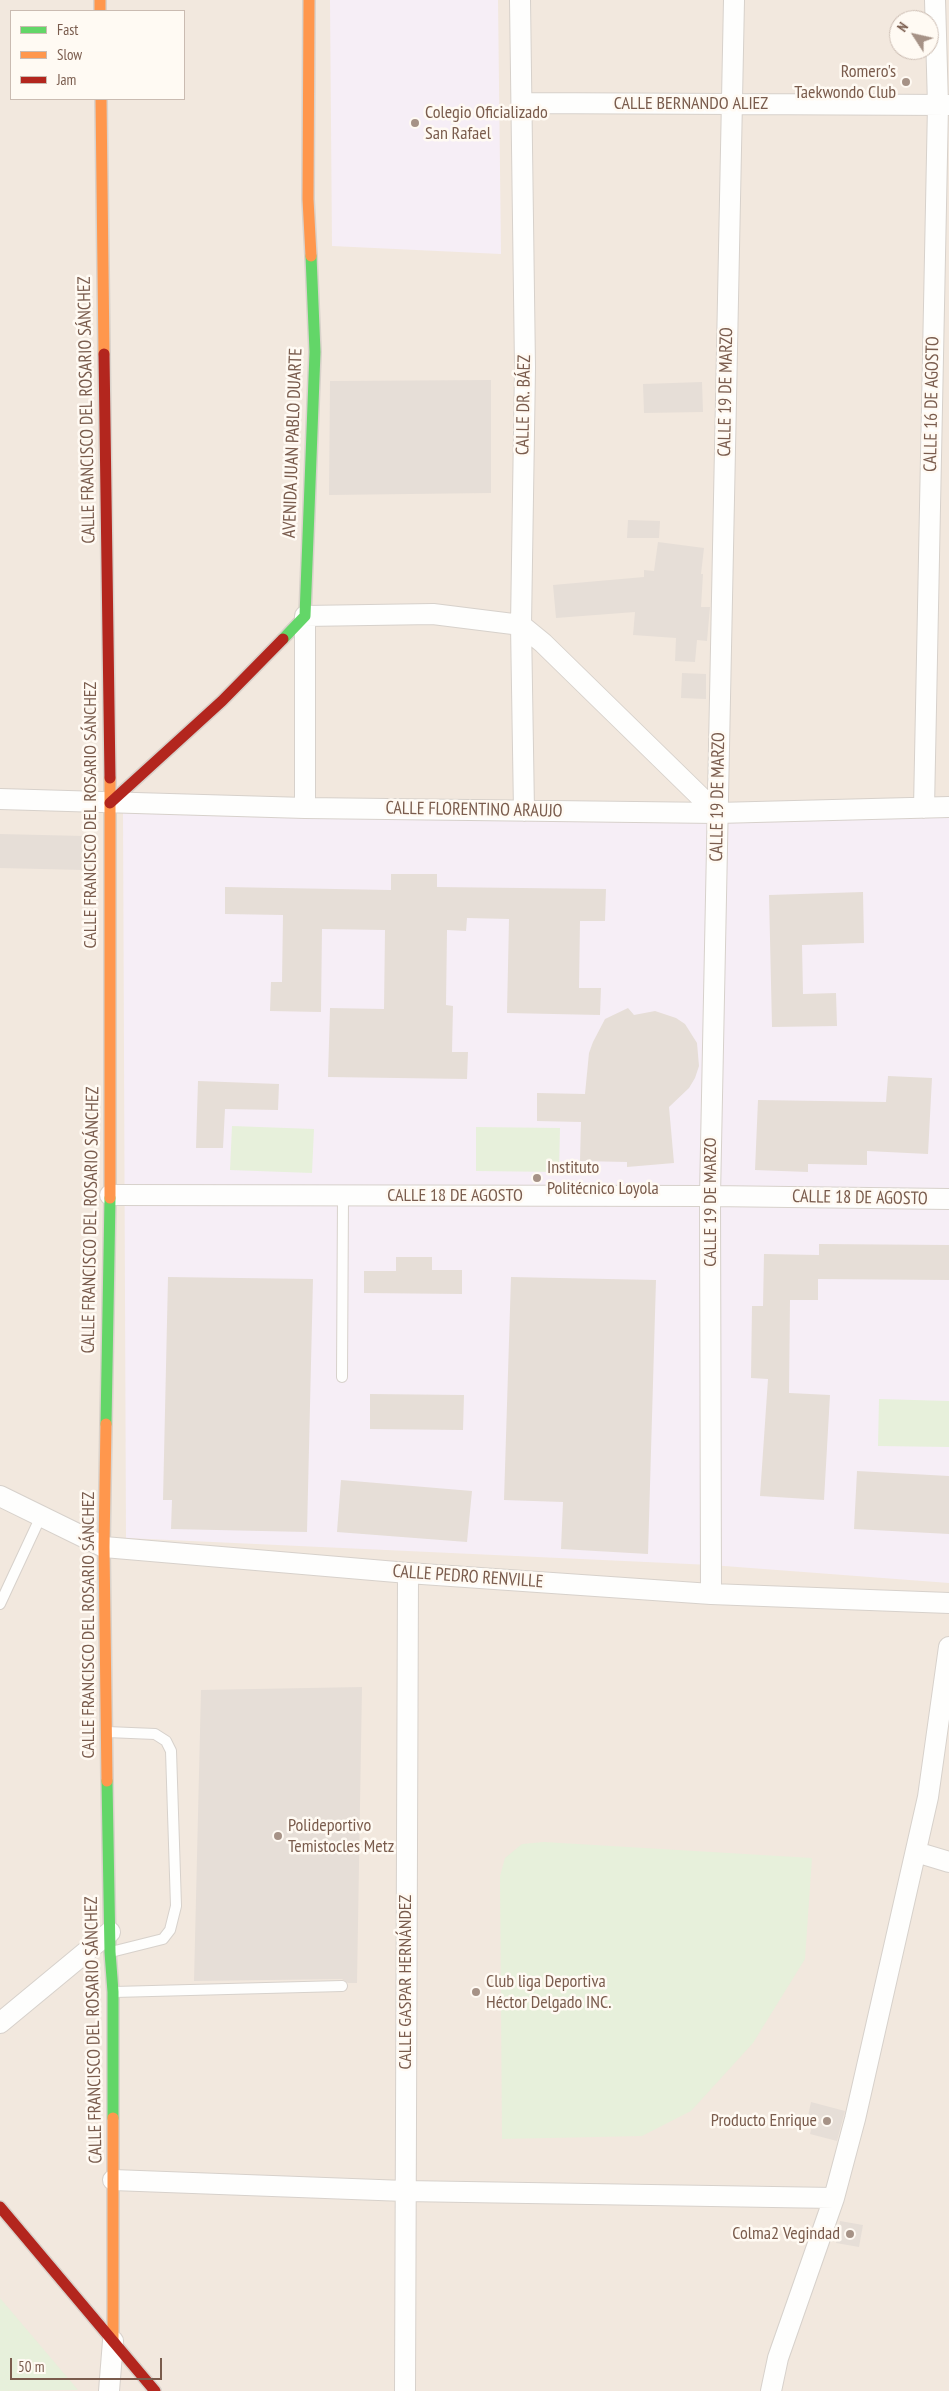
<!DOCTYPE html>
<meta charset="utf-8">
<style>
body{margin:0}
#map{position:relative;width:949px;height:2391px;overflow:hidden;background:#f9f5f0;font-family:"PT Sans Narrow",sans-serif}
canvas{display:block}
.legend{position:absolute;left:10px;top:10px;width:175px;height:90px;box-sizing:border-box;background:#fffaf3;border:1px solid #cabbb1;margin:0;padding:6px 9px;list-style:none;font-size:15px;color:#7a5c4d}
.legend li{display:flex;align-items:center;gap:10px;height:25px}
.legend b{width:25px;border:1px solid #cabbb1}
.north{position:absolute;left:889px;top:10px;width:50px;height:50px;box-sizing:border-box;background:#fffaf3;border:1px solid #cabbb1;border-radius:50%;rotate:305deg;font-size:14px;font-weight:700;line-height:20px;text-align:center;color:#7a5c4d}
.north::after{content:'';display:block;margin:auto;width:18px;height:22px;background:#a69286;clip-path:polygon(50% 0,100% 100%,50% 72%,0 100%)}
.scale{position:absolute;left:10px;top:2358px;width:152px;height:22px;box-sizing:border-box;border:2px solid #7a5c4d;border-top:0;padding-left:6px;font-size:15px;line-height:18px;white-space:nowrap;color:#7a5c4d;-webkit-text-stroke:4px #fffaf3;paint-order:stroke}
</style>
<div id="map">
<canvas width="949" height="2391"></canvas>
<ul class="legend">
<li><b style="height:6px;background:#63d668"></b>Fast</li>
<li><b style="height:6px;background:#ff974d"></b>Slow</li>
<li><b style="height:6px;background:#b3261e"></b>Jam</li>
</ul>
<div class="north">N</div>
<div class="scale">50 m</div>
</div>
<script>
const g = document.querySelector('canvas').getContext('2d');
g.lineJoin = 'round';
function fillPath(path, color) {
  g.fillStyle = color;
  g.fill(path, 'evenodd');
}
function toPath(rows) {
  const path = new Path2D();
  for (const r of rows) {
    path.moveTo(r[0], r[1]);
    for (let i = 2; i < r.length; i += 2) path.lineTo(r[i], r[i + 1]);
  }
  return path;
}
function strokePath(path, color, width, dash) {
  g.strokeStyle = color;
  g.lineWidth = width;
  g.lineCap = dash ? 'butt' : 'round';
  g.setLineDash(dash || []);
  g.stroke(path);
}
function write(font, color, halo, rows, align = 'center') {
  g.font = font + ' "PT Sans Narrow",sans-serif';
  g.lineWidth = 5;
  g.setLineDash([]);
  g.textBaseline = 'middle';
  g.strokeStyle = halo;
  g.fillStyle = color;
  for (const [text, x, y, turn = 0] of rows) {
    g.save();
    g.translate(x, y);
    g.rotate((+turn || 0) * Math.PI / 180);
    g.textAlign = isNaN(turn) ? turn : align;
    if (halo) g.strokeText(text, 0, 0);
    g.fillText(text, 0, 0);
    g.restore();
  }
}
fillPath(toPath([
 [0,0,949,0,949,2391,0,2391],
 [11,11,184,11,184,99,11,99],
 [899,20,929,20,929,50,899,50]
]), '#f2e8de');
fillPath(toPath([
 [330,0,498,0,501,254,332,246],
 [123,811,949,818,949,1583,711,1565,126,1538]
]), '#f6eef6');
fillPath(toPath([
 [232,1126,314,1129,312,1173,230,1170],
 [476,1127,560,1128,559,1172,476,1171],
 [879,1399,949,1401,949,1447,878,1446],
 [544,1842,812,1858,805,1959,753,2043,691,2111,642,2136,502,2139,500,1876,505,1858,522,1844],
 [0,2298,78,2390,0,2391]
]), '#e7f0db');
fillPath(toPath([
 [491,380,491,493,329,495,330,381],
 [702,382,703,412,644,413,643,384],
 [628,520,660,521,659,538,627,538],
 [658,542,704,548,701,574,703,574,701,607,710,607,707,641,697,640,695,662,675,661,676,638,633,635,635,612,556,618,553,585,644,577,644,570,654,571],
 [682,673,706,674,706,699,681,698],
 [0,834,84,836,84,870,0,868],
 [391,874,437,874,437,887,606,889,605,921,580,921,579,988,601,988,600,1015,507,1013,509,919,467,918,466,931,447,930,446,1005,453,1006,452,1052,468,1052,467,1079,328,1077,330,1008,384,1009,385,930,322,929,321,1012,270,1011,271,982,282,982,283,915,225,914,225,887,391,890],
 [863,892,864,943,802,945,803,994,836,993,837,1026,772,1027,769,895],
 [628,1008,634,1015,655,1011,676,1018,685,1024,697,1043,699,1066,695,1078,689,1088,669,1107,674,1163,627,1167,627,1162,580,1161,581,1122,537,1121,537,1093,585,1094,589,1053,593,1042,605,1019],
 [888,1076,932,1078,928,1154,867,1151,867,1165,808,1164,808,1172,755,1170,758,1100,886,1102],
 [198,1081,279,1084,278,1110,225,1109,223,1148,196,1148],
 [819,1244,949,1245,949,1280,818,1279,818,1300,790,1300,789,1393,830,1395,824,1500,760,1496,768,1379,751,1378,752,1306,763,1306,764,1254,819,1255],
 [396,1257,432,1257,432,1270,462,1270,462,1294,364,1293,364,1271,396,1271],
 [168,1277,313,1279,307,1532,171,1529,172,1500,163,1500],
 [511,1277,656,1280,648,1554,561,1549,563,1502,504,1500],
 [370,1394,464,1395,463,1430,370,1429],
 [857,1471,949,1476,949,1534,854,1529],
 [341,1480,472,1491,467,1542,337,1532],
 [362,1687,357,1983,348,1983,342,1979,194,1981,201,1690],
 [811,2102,845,2111,837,2141,810,2134,813,2122,807,2121],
 [840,2221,863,2225,859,2247,836,2243]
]), '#e6ded7');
const lane = toPath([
 [342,1377,343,1196],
 [0,1604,41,1516],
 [107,1732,155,1734,166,1741,171,1751,176,1906,170,1930,163,1939,111,1952],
 [114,1992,342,1986]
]);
const street = toPath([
 [520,0,525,367,521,625,524,811],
 [522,103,949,105],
 [0,799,305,808,717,813,949,807],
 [305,808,305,616,433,614,521,625,543,643,717,813],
 [924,808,938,105,935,0],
 [110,1195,710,1196,949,1199],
 [0,1496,104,1547,408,1573,711,1594,949,1603],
 [711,1594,710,1196,734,0],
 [916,1852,949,1862],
 [0,2023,110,1932],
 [113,2180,405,2191,834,2198],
 [109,2391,113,2341],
 [405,2391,408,1573],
 [771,2391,778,2358,834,2198,855,2119,928,1797,949,1647]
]);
const fast = toPath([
 [283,639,305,616,315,352,311,256],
 [106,1424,110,1198],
 [107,1781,110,1952,113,1992,113,2118]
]);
const slow = toPath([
 [100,0,100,11],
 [309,0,308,199,311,256],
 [101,99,104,354],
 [110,778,110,1198],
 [106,1424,104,1547,107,1781],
 [113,2118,113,2341]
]);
const jam = toPath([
 [104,354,110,778],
 [110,803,222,701,283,639],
 [0,2207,155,2391]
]);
strokePath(lane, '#d7d1cb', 12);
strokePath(street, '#d7d1cb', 22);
strokePath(fast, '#d9d2cb', 14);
strokePath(slow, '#d9d2cb', 14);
strokePath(jam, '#d9d2cb', 14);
strokePath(lane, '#fefefd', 10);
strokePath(street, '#fefefd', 20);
strokePath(fast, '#63d668', 11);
strokePath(slow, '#ff974d', 11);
strokePath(jam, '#b3261e', 11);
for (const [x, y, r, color] of [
 [906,82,5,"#a69286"],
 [415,123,5,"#a69286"],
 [537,1178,5,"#a69286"],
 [278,1836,5,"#a69286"],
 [476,1992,5,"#a69286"],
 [827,2121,5,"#a69286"],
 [850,2234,5,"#a69286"]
]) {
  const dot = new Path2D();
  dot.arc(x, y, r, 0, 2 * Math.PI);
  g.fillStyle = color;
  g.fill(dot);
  strokePath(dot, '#fffaf3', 2);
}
write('18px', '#7a5c4d', '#fffaf3', [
 ["Romero's",896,72,"right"],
 ["Taekwondo Club",896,93,"right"],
 ["Colegio Oficializado",425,113],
 ["San Rafael",425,134],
 ["Instituto",547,1168],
 ["Politécnico Loyola",547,1189],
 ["Polideportivo",288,1826],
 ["Temistocles Metz",288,1847],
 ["Club liga Deportiva",486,1982],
 ["Héctor Delgado INC.",486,2003],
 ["Producto Enrique",817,2121,"right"],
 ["Colma2 Vegindad",840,2234,"right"]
], 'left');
write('18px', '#7a5c4d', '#fffaf3', [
 ["CALLE BERNANDO ALIEZ",691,104],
 ["CALLE 19 DE MARZO",726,392,-89],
 ["CALLE 16 DE AGOSTO",932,404,-89],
 ["CALLE DR. BÁEZ",524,405,-89],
 ["CALLE FRANCISCO DEL ROSARIO SÁNCHEZ",87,410,-91],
 ["AVENIDA JUAN PABLO DUARTE",293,443,-88],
 ["CALLE 19 DE MARZO",718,797,-89],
 ["CALLE FLORENTINO ARAUJO",474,810,1],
 ["CALLE FRANCISCO DEL ROSARIO SÁNCHEZ",91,815,-90],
 ["CALLE 18 DE AGOSTO",455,1196],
 ["CALLE 18 DE AGOSTO",860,1198,1],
 ["CALLE 19 DE MARZO",711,1202,-90],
 ["CALLE FRANCISCO DEL ROSARIO SÁNCHEZ",91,1220,-89],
 ["CALLE PEDRO RENVILLE",468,1577,4],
 ["CALLE FRANCISCO DEL ROSARIO SÁNCHEZ",89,1625,-90],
 ["CALLE GASPAR HERNÁNDEZ",406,1982,-90],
 ["CALLE FRANCISCO DEL ROSARIO SÁNCHEZ",94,2030,-91]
]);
</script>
